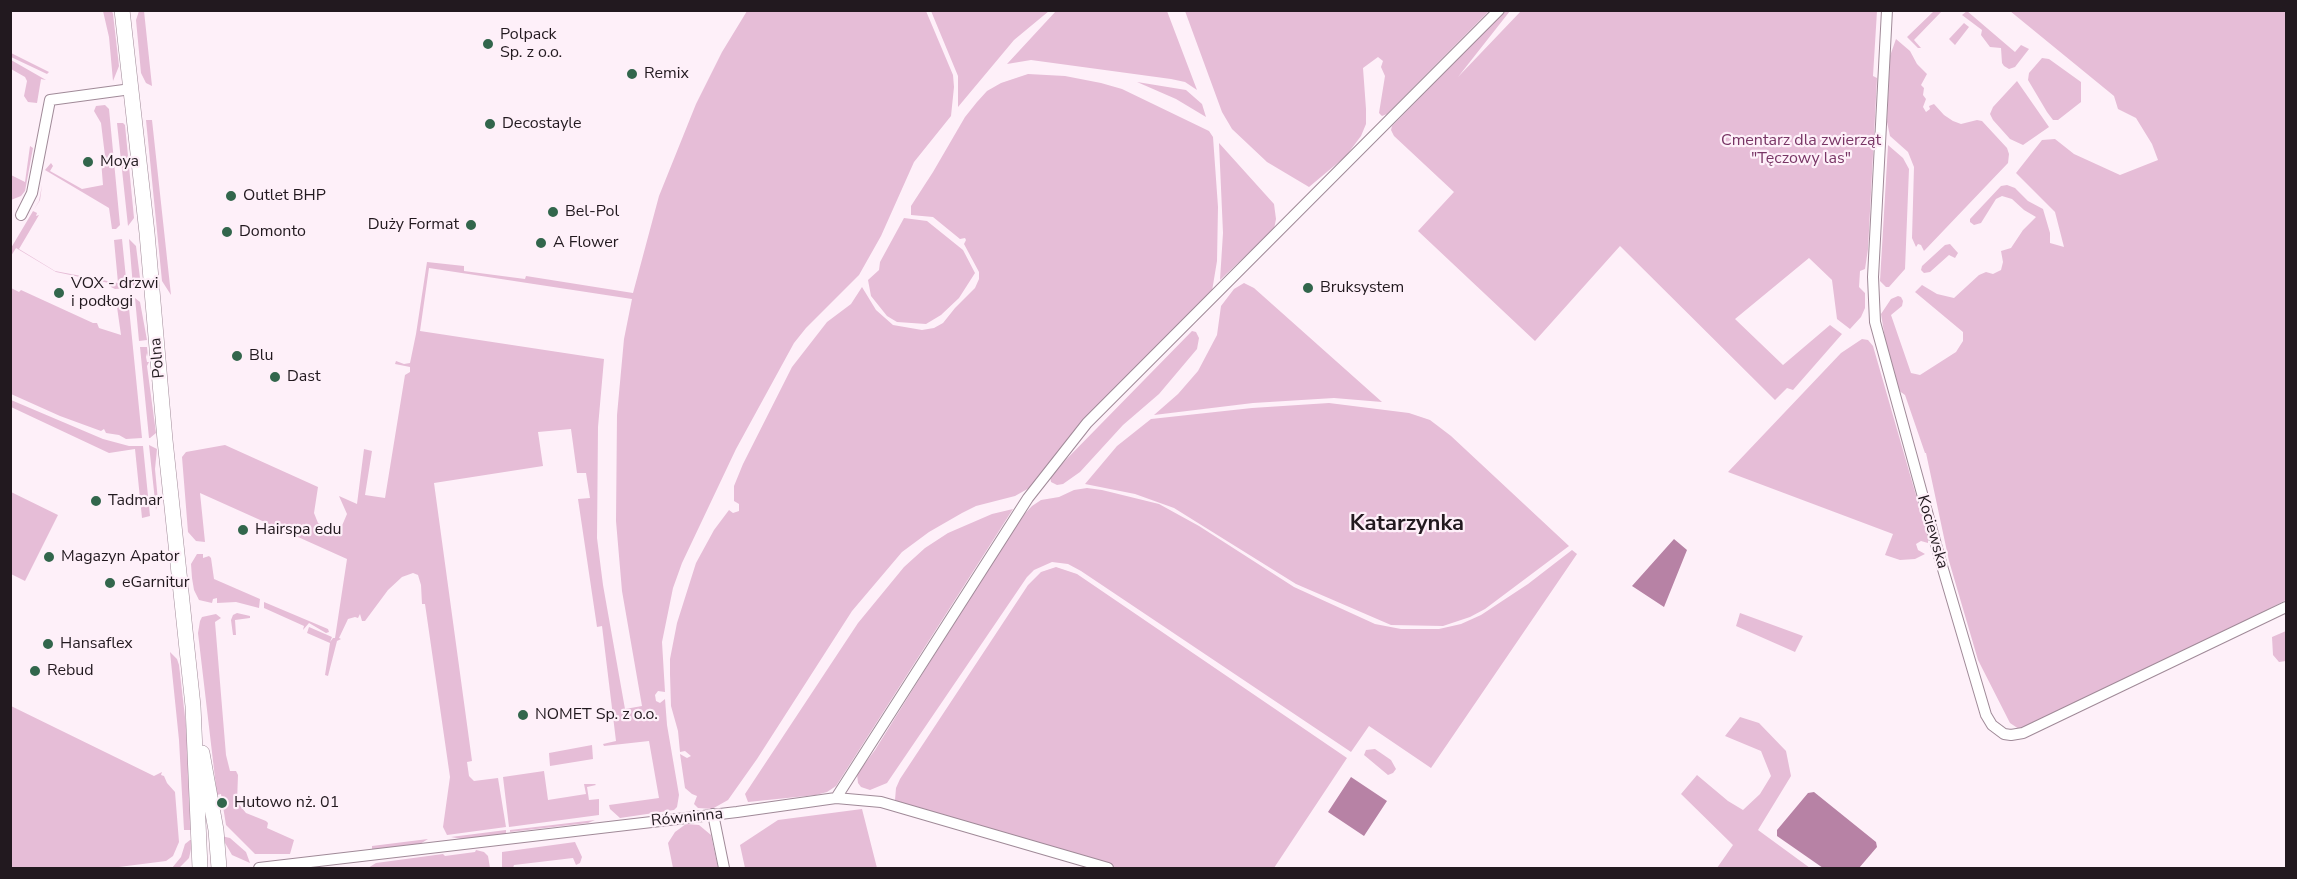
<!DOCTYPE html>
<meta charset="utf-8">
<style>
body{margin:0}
#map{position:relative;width:2297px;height:879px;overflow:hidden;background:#fef0f9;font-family:"Nunito Sans",sans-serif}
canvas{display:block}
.frame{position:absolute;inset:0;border:12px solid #22191f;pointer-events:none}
</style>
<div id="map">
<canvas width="2297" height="879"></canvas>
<div class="frame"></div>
</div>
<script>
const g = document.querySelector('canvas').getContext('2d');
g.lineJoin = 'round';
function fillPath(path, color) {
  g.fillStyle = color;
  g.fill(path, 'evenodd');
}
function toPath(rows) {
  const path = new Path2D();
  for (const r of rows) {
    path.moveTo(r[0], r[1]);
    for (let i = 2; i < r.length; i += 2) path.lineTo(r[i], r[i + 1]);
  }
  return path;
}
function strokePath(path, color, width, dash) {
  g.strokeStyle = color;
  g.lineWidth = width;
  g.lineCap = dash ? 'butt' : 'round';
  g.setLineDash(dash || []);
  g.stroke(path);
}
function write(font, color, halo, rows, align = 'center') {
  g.font = font + ' "Nunito Sans",sans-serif';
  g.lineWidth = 4.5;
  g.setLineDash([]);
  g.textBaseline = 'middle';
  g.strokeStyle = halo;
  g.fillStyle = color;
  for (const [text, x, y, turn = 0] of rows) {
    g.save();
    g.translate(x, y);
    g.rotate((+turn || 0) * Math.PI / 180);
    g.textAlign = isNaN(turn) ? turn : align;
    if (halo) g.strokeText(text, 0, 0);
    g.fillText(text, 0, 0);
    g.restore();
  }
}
fillPath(toPath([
 [103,11,112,11,113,14,119,66,113,81,109,37],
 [139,11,144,11,152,86,146,83,141,73,136,20],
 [747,11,926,11,953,75,954,87,951,116,914,162,881,236,859,275,806,328,794,343,736,449,682,563,673,588,662,642,665,692,658,691,655,695,656,701,660,703,665,699,667,725,679,795,677,807,674,810,620,818,610,809,609,805,659,798,649,741,604,746,603,744,616,741,602,626,597,627,578,499,590,498,586,473,577,473,571,429,538,432,543,466,434,483,472,761,467,762,469,776,474,781,498,778,506,827,447,835,443,827,450,777,425,604,422,604,421,585,418,575,413,573,402,577,388,590,365,621,362,621,360,614,358,618,355,617,348,619,339,638,341,639,337,641,328,676,325,675,330,643,307,633,309,627,332,637,330,642,333,638,335,638,347,559,200,493,205,542,196,541,188,532,182,457,186,452,225,445,318,487,314,513,318,523,332,530,341,528,347,514,339,496,357,504,364,449,372,451,365,495,385,498,405,375,410,372,410,367,395,364,396,361,404,364,410,363,416,334,427,262,464,266,464,271,525,279,526,276,633,293,659,196,696,104,722,52],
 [429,268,632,299,624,339,617,415,616,521,622,591,642,706,625,709,603,585,597,538,598,427,604,359,420,331],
 [931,11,931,10,1049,11,1014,40,958,107,958,76],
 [1056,11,1167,11,1197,90,1185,82,1171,79,1031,60,1007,64],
 [1185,11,1489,11,1387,114,1382,116,1379,113,1385,76,1381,67,1383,61,1378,57,1363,68,1366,109,1366,124,1361,136,1346,156,1309,187,1267,162,1232,129,1222,112],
 [1505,11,1510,11,1458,77,1521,11,1877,11,1873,76,1877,78,1868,249,1865,269,1860,271,1859,287,1865,293,1865,308,1861,317,1850,329,1837,319,1832,280,1809,258,1735,319,1783,365,1830,325,1842,334,1793,390,1787,388,1775,400,1620,246,1535,341,1418,231,1454,192,1394,136,1391,130,1392,126],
 [1934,11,1942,11,1914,40,1921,48,1918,48,1907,37],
 [1967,11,2015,52,2021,45,2029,49,2015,67,2009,69,2004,66,2002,63,2001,48,1990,47,1981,35,1982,30,1962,15],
 [2010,11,2286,11,2286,600,2025,733,2010,723,1978,660,1949,561,1926,453,1925,453,1905,395,1898,390,1888,357,1881,314,1891,299,1898,296,1901,297,1903,301,1902,306,1891,315,1911,373,1920,375,1956,352,1963,341,1963,332,1915,292,1922,285,1937,294,1954,298,1979,275,1986,272,1993,274,2001,270,2003,262,2001,251,2011,248,2023,230,2036,217,2024,210,2012,199,2002,196,1996,199,1981,223,1974,225,1970,222,1970,219,2001,186,2007,185,2015,188,2028,201,2043,209,2050,233,2050,243,2064,247,2055,212,2016,173,2042,140,2055,139,2074,154,2120,175,2158,160,2152,144,2136,118,2118,109,2114,96],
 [1964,23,1969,27,1955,45,1949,39],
 [1896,39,1910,51,1917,64,1927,74,1921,85,1924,88,1923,95,1926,99,1923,107,1926,112,1930,109,1929,106,1934,104,1944,115,1953,121,1961,124,1977,120,1982,121,2007,148,2009,154,2008,163,1924,251,1921,245,1918,244,1916,247,1912,238,1914,167,1908,152,1890,136,1887,122,1890,56],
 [10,53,11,53,49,72,47,74,11,57],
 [2042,58,2049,59,2081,82,2081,102,2058,120,2053,120,2047,112,2028,80,2029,73],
 [11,60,46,80,41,79,37,103,28,102,24,96,27,81,25,77,11,69],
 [1028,74,1065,76,1101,83,1122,89,1209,131,1213,137,1218,207,1217,261,1212,291,1031,487,1015,496,976,506,962,513,929,532,902,552,852,611,757,759,728,800,712,809,698,808,694,804,697,796,692,794,685,788,680,754,687,758,691,756,685,751,680,752,678,731,671,706,670,674,670,659,677,623,696,563,714,530,729,510,733,513,739,511,739,504,734,501,734,486,743,464,792,367,827,322,851,304,862,287,876,310,893,325,922,330,934,328,943,323,955,308,975,288,979,279,979,272,964,244,966,240,965,238,960,239,933,217,911,215,911,206,933,172,965,117,977,102,987,91,1001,83],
 [2017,81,2049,127,2023,145,2010,139,1993,120,1990,114,1993,107],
 [1137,82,1186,90,1202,104,1206,117,1176,99],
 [105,105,109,109,120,225,116,229,112,229,109,208,45,170,51,163,53,166,50,171,82,189,103,185,101,160,105,156,101,123,94,111,96,106],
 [146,120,152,120,171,295,162,281],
 [117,123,123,123,125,125,134,218,128,226],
 [1219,143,1274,204,1276,219,1274,229,1220,280,1223,233],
 [1888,145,1903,158,1909,169,1905,269,1889,287,1886,287,1880,281],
 [30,146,33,148,25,191,21,196,11,200,11,175,25,182],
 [42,185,40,200,33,211,37,213,36,216,39,215,19,249,55,271,118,283,114,240,122,239,127,288,115,289,111,287,109,283,56,272,16,248,11,256,11,248,39,201],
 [904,218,927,221,963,250,975,273,959,298,941,315,926,324,897,322,887,316,871,296,868,280,879,270,880,262],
 [129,239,136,246,140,278,139,285,133,287],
 [1950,244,1958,253,1955,258,1949,255,1930,272,1924,273,1921,270,1922,266,1945,245],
 [1244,283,1254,288,1382,402,1334,398,1253,403,1154,415,1178,394,1198,371,1217,335,1221,306,1234,289],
 [11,288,19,292,21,290,93,323,97,323,99,328,121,335,116,300,128,298,142,438,126,439,119,435,106,433,104,429,101,431,60,416,11,394],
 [135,298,140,302,147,340,139,341],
 [1192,331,1196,332,1199,338,1197,349,1159,394,1123,425,1080,472,1063,484,1057,485,1051,482,1050,476],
 [1862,339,1868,340,1873,346,1928,537,1928,543,1921,541,1916,544,1918,550,1925,554,1915,559,1900,560,1885,555,1893,534,1728,472,1841,353],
 [140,347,147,347,148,357,147,353,146,357,147,362,149,362,147,366,156,433,150,438,149,438],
 [11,400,103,439,129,446,143,446,150,516,142,518,135,449,109,453,11,407],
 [1329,403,1409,413,1430,420,1451,436,1569,546,1485,609,1470,617,1443,626,1391,625,1296,584,1174,508,1135,494,1085,484,1117,446,1151,419,1252,408],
 [149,445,157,449,155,469,158,501,156,510],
 [1087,488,1102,490,1159,504,1199,526,1294,587,1375,624,1401,629,1439,629,1461,624,1481,615,1528,584,1572,550,1577,554,1431,768,1369,726,1351,752,1081,571,1068,564,1052,562,1034,570,1027,577,887,783,870,790,861,787,858,783,857,774,875,750,1017,522,1032,506,1041,500,1059,497,1074,490],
 [11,492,58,515,25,581,11,574],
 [1013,509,836,786,827,792,816,795,748,802,745,794,858,623,904,567,925,548,948,533,992,514],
 [197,554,203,554,203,558,209,556,211,558,214,579,260,599,259,608,236,602,217,603,217,598,213,599,212,603,199,600,194,590,192,578,191,564],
 [1056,567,1077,574,1347,758,1274,868,1118,868,902,804,895,800,896,788,900,779,1028,585,1041,572],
 [264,602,328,629,329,632,326,633,309,623,303,630,304,626,264,608],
 [237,613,250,616,250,618,235,620,236,635,233,635,231,620,233,615],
 [1740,613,1803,636,1795,652,1736,626],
 [216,614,221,618,215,622,226,755,230,771,236,771,238,775,237,802,246,813,266,821,268,823,267,828,294,840,290,854,255,854,226,825,221,794,217,795,198,633,200,621,202,617],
 [2286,631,2286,661,2279,662,2273,655,2272,637],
 [170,652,177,659,179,665,188,743,193,830,184,830,179,740],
 [11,706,154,776,162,772,161,775,164,776,167,783,175,792,179,842,173,856,166,861,111,868,11,868],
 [1740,717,1759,723,1786,751,1791,776,1758,830,1810,868,1717,868,1733,845,1681,794,1697,775,1728,801,1743,810,1760,794,1771,776,1761,751,1725,736],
 [592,745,593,759,550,766,549,753],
 [1375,749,1391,760,1396,769,1393,773,1388,775,1364,755,1366,750],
 [544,771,548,800,586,794,584,784,595,784,596,785,587,787,589,800,599,799,599,815,509,827,503,777],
 [862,809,877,868,745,868,740,845,778,820],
 [595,820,588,823,510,832,510,830],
 [686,824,699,825,711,835,718,868,673,868,668,843,675,832],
 [506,830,506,834,462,839,451,837],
 [221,836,230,838,246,852,250,863,232,855],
 [428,839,420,844,372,850,372,846],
 [190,840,193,840,189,858,179,868,172,868,181,857,185,844],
 [575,842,582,857,580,863,576,865,573,858,514,865,513,868,502,868,502,852],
 [476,850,484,852,488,856,490,868,368,868,376,863,443,854,445,856,475,852]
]), '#e6bdd7');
fillPath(toPath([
 [1674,539,1687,550,1664,607,1632,586],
 [1351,777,1387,801,1364,836,1328,812],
 [1814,792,1876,842,1877,847,1859,868,1823,868,1777,836,1777,830,1808,793]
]), '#b782a5');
const street = toPath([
 [1887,10,1873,277,1875,322,1940,559,1986,715,1992,725,2004,734,2011,735,2023,733,2286,607],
 [21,215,32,193,50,100,131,89],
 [836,798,1028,498,1087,423,1499,10],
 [713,814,724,868],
 [259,868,737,812,836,798,881,802,1108,868]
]);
const secondary = toPath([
 [122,10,147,233,165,440,193,706,200,868],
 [202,753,216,830,219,868]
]);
strokePath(street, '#a08a98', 12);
strokePath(secondary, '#a08a98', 16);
strokePath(street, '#fff', 10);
strokePath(secondary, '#fff', 15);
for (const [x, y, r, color] of [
 [488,44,6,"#32664c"],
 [632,74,6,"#32664c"],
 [490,124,6,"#32664c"],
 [88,162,6,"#32664c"],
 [231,196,6,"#32664c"],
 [553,212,6,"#32664c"],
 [471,225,6,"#32664c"],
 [227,232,6,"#32664c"],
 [541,243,6,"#32664c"],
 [1308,288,6,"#32664c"],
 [59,293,6,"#32664c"],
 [237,356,6,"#32664c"],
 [275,377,6,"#32664c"],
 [96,501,6,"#32664c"],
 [243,530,6,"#32664c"],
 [49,557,6,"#32664c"],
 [110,583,6,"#32664c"],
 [48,644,6,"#32664c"],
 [35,671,6,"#32664c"],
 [523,715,6,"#32664c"],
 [222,803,6,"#32664c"]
]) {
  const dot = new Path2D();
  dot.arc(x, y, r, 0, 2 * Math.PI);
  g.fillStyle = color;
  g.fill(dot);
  strokePath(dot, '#fef0f9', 2);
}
write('16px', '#22191f', '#fef0f9', [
 ["Polpack",500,35],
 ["Sp. z o.o.",500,53],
 ["Remix",644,74],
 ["Decostayle",502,124],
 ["Moya",100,162],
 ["Outlet BHP",243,196],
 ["Bel-Pol",565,212],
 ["Duży Format",459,225,"right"],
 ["Domonto",239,232],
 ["A Flower",553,243],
 ["VOX - drzwi",71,284],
 ["i podłogi",71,302],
 ["Bruksystem",1320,288],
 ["Blu",249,356],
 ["Dast",287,377],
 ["Tadmar",108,501],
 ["Hairspa edu",255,530],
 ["Magazyn Apator",61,557],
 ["eGarnitur",122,583],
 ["Hansaflex",60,644],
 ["Rebud",47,671],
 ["NOMET Sp. z o.o.",535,715],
 ["Hutowo nż. 01",234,803]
], 'left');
write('16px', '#783565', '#fef0f9', [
 ["Cmentarz dla zwierząt",1801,141],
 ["\"Tęczowy las\"",1801,159]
]);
write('16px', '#22191f', '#fef0f9', [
 ["Polna",158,358,-95],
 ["Kociewska",1932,532,74],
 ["Równinna",687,818,-6]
]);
write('bold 22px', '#22191f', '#fef0f9', [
 ["Katarzynka",1407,525]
]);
</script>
